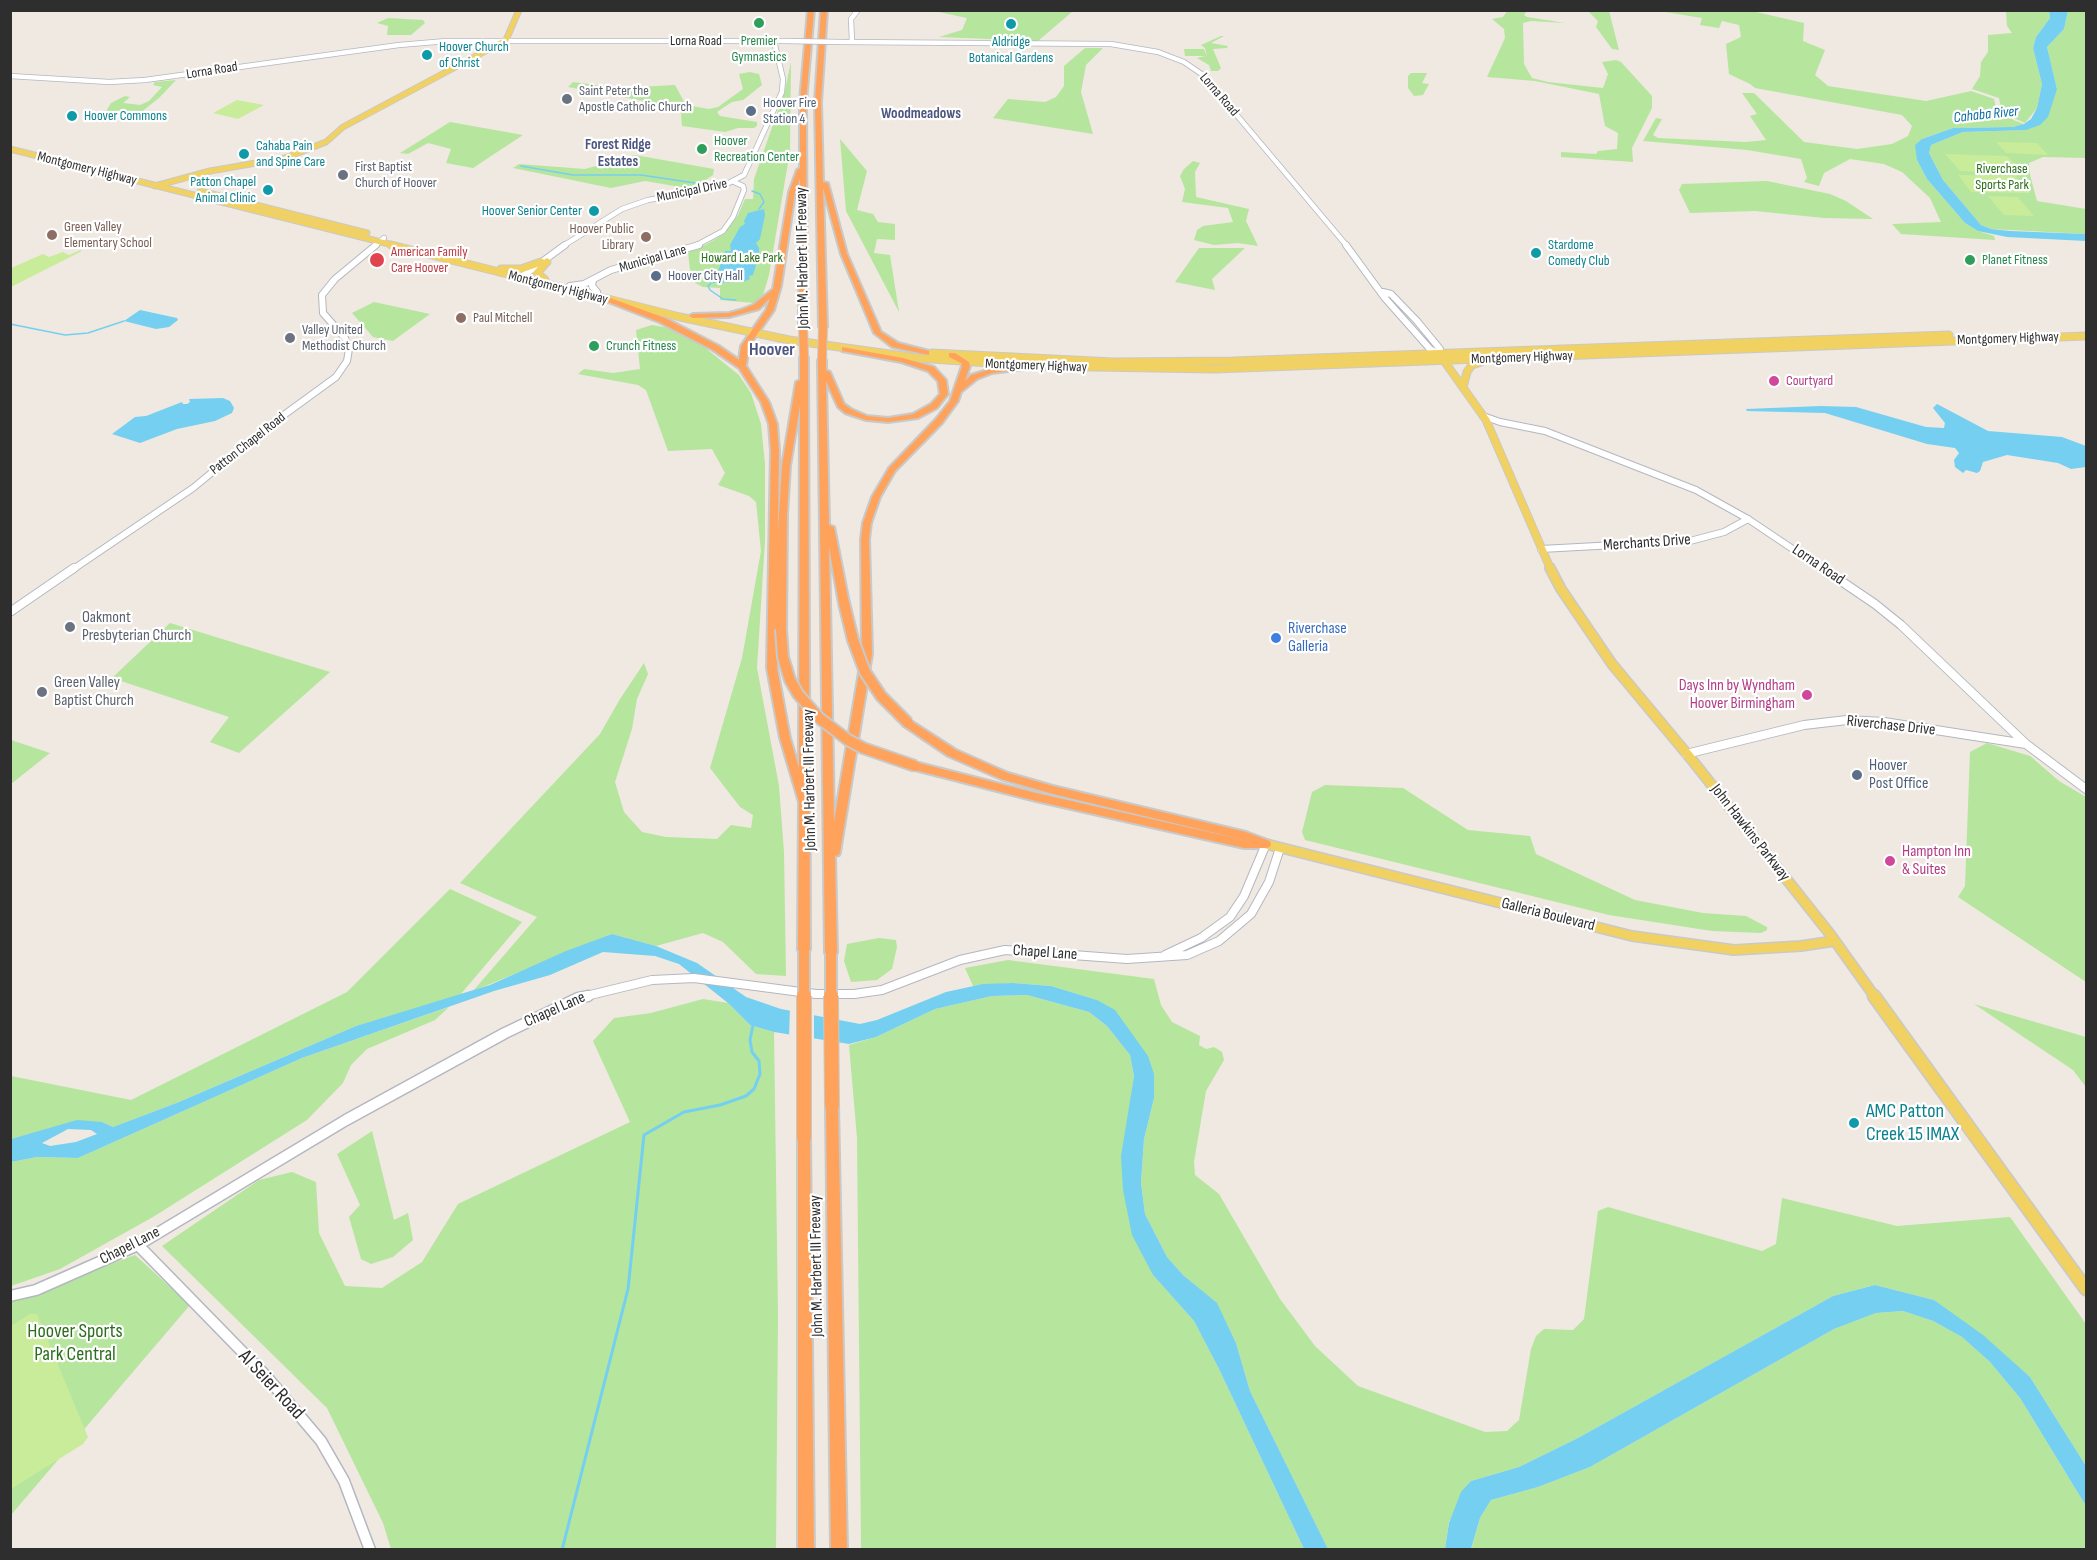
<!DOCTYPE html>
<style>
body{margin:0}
#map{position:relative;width:2097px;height:1560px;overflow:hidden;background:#efe9e1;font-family:"Sofia Sans Condensed",sans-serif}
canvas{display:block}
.frame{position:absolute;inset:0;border:12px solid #2e2e2e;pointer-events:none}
</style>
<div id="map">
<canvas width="2097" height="1560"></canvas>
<div class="frame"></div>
</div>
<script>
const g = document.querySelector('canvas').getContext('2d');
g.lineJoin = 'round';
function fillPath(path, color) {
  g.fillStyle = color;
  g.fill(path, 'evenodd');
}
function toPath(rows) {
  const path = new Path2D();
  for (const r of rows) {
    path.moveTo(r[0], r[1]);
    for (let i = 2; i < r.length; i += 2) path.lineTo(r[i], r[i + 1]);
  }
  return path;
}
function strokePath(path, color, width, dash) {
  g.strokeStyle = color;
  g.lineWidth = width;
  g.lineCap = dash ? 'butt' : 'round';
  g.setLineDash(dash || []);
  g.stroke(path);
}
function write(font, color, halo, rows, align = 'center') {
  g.font = font + ' "Sofia Sans Condensed",sans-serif';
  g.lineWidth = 4.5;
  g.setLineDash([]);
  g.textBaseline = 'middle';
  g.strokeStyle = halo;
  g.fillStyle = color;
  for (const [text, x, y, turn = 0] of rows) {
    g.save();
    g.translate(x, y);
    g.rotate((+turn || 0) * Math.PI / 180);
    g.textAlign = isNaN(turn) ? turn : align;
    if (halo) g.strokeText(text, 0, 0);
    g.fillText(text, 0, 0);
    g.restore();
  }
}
fillPath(toPath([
 [1508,10,1527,11,1524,15,1527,17,1565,23,1531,21,1523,23,1524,64,1532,78,1548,82,1603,88,1608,74,1602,62,1616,60,1621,62,1652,96,1652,108,1632,148,1633,162,1561,157,1561,152,1596,154,1598,151,1617,149,1618,133,1605,126,1599,94,1535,81,1487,77,1505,38,1504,29,1492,19,1503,17],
 [1653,10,1752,11,1804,23,1803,41,1825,50,1815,75,1828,86,1926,101,1971,91,1994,99,1996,108,2007,112,2013,120,2024,124,2013,127,1953,128,1922,139,1917,160,1927,179,1965,223,1978,231,1994,236,1995,240,1901,234,1892,224,1941,222,1930,198,1902,172,1884,164,1850,159,1824,173,1819,186,1804,182,1807,178,1801,159,1747,150,1643,141,1656,118,1662,119,1653,135,1658,138,1746,142,1766,140,1750,116,1757,114,1742,93,1754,93,1804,142,1857,149,1892,144,1908,136,1912,126,1902,115,1755,88,1750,84,1729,74,1726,44,1741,37,1739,25,1722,21,1719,28,1700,25,1702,18],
 [934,11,1073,11,1038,41,939,37,962,30,967,18],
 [1588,11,1609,11,1619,50,1612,49,1596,27,1598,21],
 [2006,11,2049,11,2050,18,2036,37,2033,48,2042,84,2037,108,2025,123,2016,119,2010,112,2001,108,1999,98,1972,89,1980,76,1981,62,1988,52,1988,35,2012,33,2007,26],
 [2068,11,2086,11,2086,158,2043,157,2029,163,2030,175,2037,201,2086,209,2086,234,1991,229,1981,225,1943,180,1929,153,1931,145,1963,132,2026,130,2057,89,2047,47,2064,29],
 [388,18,423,20,425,23,411,35,387,35,388,26,377,23],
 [1221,36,1224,36,1211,43,1228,46,1227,48,1213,49,1221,68,1218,71,1211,71,1209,65,1197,58,1205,56,1185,56,1184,49,1204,49,1207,57,1205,48,1201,45],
 [1085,48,1103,48,1086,65,1081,92,1093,134,993,118,1008,99,1045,102,1056,97,1064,86,1064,66],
 [791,62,790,151,769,275,763,295,754,303,720,300,720,288,703,287,695,283,690,270,688,252,707,244,724,234,738,215,745,199,753,199,754,179,785,90],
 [750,72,759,74,762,85,743,100,732,102,717,112,720,116,757,122,757,126,754,128,738,128,725,132,682,126,681,113,644,101,568,87,573,82,620,88,675,85,686,105,709,109,718,107,743,89,739,74],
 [1411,73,1427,73,1422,83,1429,84,1423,95,1414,96,1408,88,1408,76],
 [176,80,160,97,134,118,105,113,111,103,125,96,130,97,123,103,140,105,149,101,162,87,153,85,155,82],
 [450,122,523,135,473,168,446,163,451,149,428,143,408,154,400,153],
 [840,139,867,171,857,210,873,214,878,222,895,224,895,240,877,239,874,253,890,255,899,312,846,211],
 [635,155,714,169,713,175,692,189,645,181,611,188,513,168,519,164,585,169],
 [1193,161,1200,163,1195,172,1196,197,1249,209,1246,221,1258,246,1238,243,1214,245,1194,240,1197,230,1203,226,1233,222,1228,208,1182,202,1185,189,1180,176,1184,169],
 [1767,181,1830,194,1846,201,1873,219,1824,218,1755,211,1690,213,1679,190,1682,184],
 [1199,248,1245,248,1212,279,1215,290,1175,282],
 [374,302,430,314,393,341,373,337,352,313],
 [652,325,669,328,698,342,739,375,751,393,761,424,765,464,765,541,757,668,779,786,784,852,786,976,756,974,723,942,703,933,656,946,612,934,473,991,537,917,460,883,600,734,620,699,644,663,648,674,637,699,632,729,615,782,624,812,642,832,666,837,717,839,731,825,751,828,753,815,740,807,710,768,742,658,761,551,756,502,749,496,718,485,725,473,712,449,668,451,646,390,638,385,578,374,584,369,613,373,640,369,636,330],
 [170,623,330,672,239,753,210,742,229,717,112,678],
 [11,740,50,753,11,784,10,740],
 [1987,743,2030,756,2059,781,2086,797,2086,982,1958,897,1965,886,1970,752],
 [1325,785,1403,788,1468,830,1530,836,1536,854,1635,900,1703,913,1746,916,1767,927,1767,930,1761,933,1712,931,1609,915,1305,840,1302,832,1312,792],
 [450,889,522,922,460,995,356,1026,179,1102,113,1127,102,1122,41,1131,11,1139,11,1076,131,1100,347,992],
 [879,938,896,940,897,947,892,969,877,980,851,982,844,961,847,944],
 [1008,960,1154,979,1161,1005,1172,1022,1200,1036,1199,1045,1206,1049,1214,1047,1222,1052,1224,1060,1206,1091,1194,1162,1195,1175,1219,1194,1280,1299,1315,1346,1358,1386,1485,1432,1507,1431,1519,1420,1531,1349,1536,1336,1544,1329,1573,1330,1584,1319,1598,1211,1608,1207,1762,1251,1776,1244,1782,1198,1897,1226,2010,1217,2086,1324,2086,1466,2030,1377,1934,1300,1875,1285,1833,1296,1578,1438,1519,1467,1471,1481,1449,1522,1445,1549,1328,1549,1250,1391,1236,1343,1217,1304,1183,1275,1167,1257,1145,1214,1141,1183,1144,1139,1154,1098,1154,1074,1097,1000,1051,986,1013,983,973,986,965,968],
 [1027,995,1089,1012,1107,1026,1130,1055,1134,1076,1129,1111,1153,1275,1194,1321,1219,1369,1304,1549,861,1549,857,1138,849,1045,876,1037,935,1009,992,996],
 [703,999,728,1003,750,1025,774,1032,778,1316,776,1549,391,1549,383,1523,327,1408,162,1246,259,1180,292,1172,316,1182,319,1233,345,1286,382,1288,422,1262,458,1204,630,1122,593,1041,614,1018,651,1013],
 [1974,1004,2086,1037,2086,1087,2073,1070],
 [449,1007,435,1020,367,1049,351,1065,343,1083,307,1120,153,1217,60,1269,11,1286,11,1162,37,1157,78,1158,302,1058],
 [372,1131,394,1220,408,1213,413,1240,393,1257,371,1264,361,1259,349,1217,360,1205,337,1154],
 [135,1255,190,1305,11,1515,11,1300],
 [1903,1311,1933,1321,1962,1337,1990,1362,2020,1398,2086,1506,2086,1549,1471,1550,1480,1518,1491,1500,1538,1487,1590,1467,1834,1329,1876,1313]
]), '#b6e59e');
fillPath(toPath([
 [237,100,264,105,238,119,213,113],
 [1996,142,2037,143,2048,155,2006,153],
 [1945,154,2007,156,2023,173,1960,171],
 [1958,175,2015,176,2030,193,1971,192],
 [1988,196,2018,197,2034,216,2004,215],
 [80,250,82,251,11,287,11,268,43,254,49,257,63,252,69,255],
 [30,1314,37,1314,88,1437,83,1444,11,1489,11,1326]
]), '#c9ec9a');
fillPath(toPath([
 [2049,11,2068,11,2064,29,2047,47,2057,89,2048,117,2040,125,2026,130,1963,132,1931,145,1929,153,1943,180,1981,225,1991,229,2010,231,2086,234,2086,241,2007,237,1978,231,1965,223,1927,179,1917,160,1915,145,1922,139,1953,128,2013,127,2024,124,2031,119,2037,108,2042,84,2033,48,2036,37,2050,18],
 [764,209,765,215,760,239,756,243,759,248,759,255,753,275,749,276,750,279,743,282,711,283,719,269,725,251,731,251,730,245,740,227,745,224,744,221,748,213],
 [140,310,177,318,178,320,169,327,156,329,124,321],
 [223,398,230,401,234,408,232,413,215,421,177,429,140,443,112,434,135,417,146,416,182,402,183,404,187,404,190,402,189,399],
 [1937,404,1988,431,2062,437,2086,446,2086,467,2071,469,2058,463,2007,455,1983,462,1980,471,1977,473,1966,470,1963,473,1955,467,1954,460,1959,453,1955,448,1927,444,1825,413,1747,411,1746,409,1821,406,1856,407,1926,427,1944,428,1945,423,1933,408],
 [612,934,656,946,697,963,746,997,781,1009,860,1024,877,1020,946,992,983,984,1013,983,1051,986,1097,1000,1115,1010,1148,1056,1154,1074,1154,1098,1144,1139,1141,1183,1145,1214,1167,1257,1183,1275,1217,1303,1236,1343,1250,1391,1328,1549,1304,1549,1219,1369,1194,1321,1153,1275,1132,1235,1123,1190,1121,1156,1134,1076,1130,1055,1107,1026,1089,1012,1027,995,992,996,935,1009,876,1037,849,1044,774,1032,750,1025,728,1003,679,964,655,956,603,952,550,975,494,991,302,1058,78,1158,37,1157,11,1162,11,1139,77,1120,102,1122,113,1127,179,1102,356,1026,490,985,566,951],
 [68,1129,91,1130,97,1134,76,1142,50,1146,42,1143],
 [1875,1285,1934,1300,1983,1335,2030,1377,2086,1466,2086,1506,2020,1398,1990,1362,1962,1337,1933,1321,1903,1311,1876,1313,1834,1329,1590,1467,1538,1487,1491,1500,1480,1518,1471,1549,1445,1549,1449,1523,1461,1492,1471,1481,1519,1467,1578,1438,1833,1296]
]), '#75cff0');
fillPath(toPath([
 [790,1007,814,1012,814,1042,789,1038]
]), '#efe9e1');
strokePath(toPath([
 [521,166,573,175,641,175,695,183],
 [752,191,760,194,764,202,759,209],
 [711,283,708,286,710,290,723,299,736,300],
 [10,324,65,335,88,333,124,321]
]), '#75cff0', 1.5);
strokePath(toPath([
 [562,1550,628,1289,644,1135,684,1112,720,1105,746,1096,754,1089,760,1074,759,1061,752,1052,750,1040,753,1025]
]), '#75cff0', 3);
const minorFar3 = toPath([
 [842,42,1111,44,1158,52,1184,62,1203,75,1347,246],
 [852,42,851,19,858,10],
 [10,76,109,82,145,80,399,45,447,41,784,41],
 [374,246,384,238],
 [563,246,622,209,648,200,721,187,744,175,782,92,783,79,774,41],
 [695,246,723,231,733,217,744,190,743,186,734,182]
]);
const minorFar2 = toPath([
 [1346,245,1384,297,1430,349,1439,354],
 [522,279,524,275,565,245],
 [593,280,592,286,597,292],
 [570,286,584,284,611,270,699,245],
 [1383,292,1391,294,1417,321,1440,349,1439,354],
 [1483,416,1500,422,1545,431,1696,490,1748,519,1824,570],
 [1541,549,1690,541,1724,532,1748,519],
 [72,570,193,488,266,428,336,377,347,361,349,349,345,338,323,313,322,295,335,279,376,245]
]);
const minorFar1 = toPath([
 [1822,568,1875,604,1901,625,2026,744,2086,789],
 [10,612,74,568],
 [1686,754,1804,725,1847,720,1884,722,2026,744],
 [1165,955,1201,938,1230,917,1244,896,1266,844],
 [582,997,652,980,694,978,816,994,854,994,882,990,960,960,1005,950,1127,959,1187,955,1219,941,1251,914,1269,882,1280,848]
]);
const minor = toPath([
 [138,1245,266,1376,321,1441,344,1481,370,1550],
 [10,1296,36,1290,138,1245,346,1120,505,1033,578,998,588,996]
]);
const majorFar3 = toPath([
 [10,149,397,246],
 [155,186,210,171,285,158,326,142,343,127,506,40,519,10],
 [200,191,367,233]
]);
const majorFar2 = toPath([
 [391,245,680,317,789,340,918,358,1033,366,1215,369,2086,336],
 [501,269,521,269,541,262],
 [545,280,537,273,547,262],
 [932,353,1113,362,1233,361,1949,335],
 [1442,358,1486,420,1551,570],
 [1463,387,1467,372,1472,365,1481,362]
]);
const majorFar1 = toPath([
 [1550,568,1561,589,1612,664,1692,760,1830,934,1875,997],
 [1266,844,1632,936,1734,950,1801,946,1834,941]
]);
const major = toPath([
 [1874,996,2086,1289]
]);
const highway = toPath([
 [808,10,814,10,806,101,807,324,803,326,799,324,800,179,795,192,781,286,774,310,749,346,746,366,769,402,777,424,779,451,778,531,782,466,796,382,800,380,800,357,804,355,808,357,810,950,808,953,804,955,800,953,798,950,799,802,780,738,767,668,771,451,769,424,761,402,739,368,713,350,659,322,598,298,605,296,665,318,719,346,739,360,741,346,766,310,770,298,759,309,729,317,693,318,689,316,693,314,729,313,740,310,753,305,773,289,789,192,797,170,800,168,800,101,808,10],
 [800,406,799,768,790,738,777,668,777,631,781,632,786,629,787,514,790,466,800,406],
 [821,10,827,10,821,102,823,182,828,183,847,254,881,332,898,343,929,351,929,355,892,347,874,333,841,254,823,188,827,327,823,329,819,327,815,102,821,10],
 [842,347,903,358,934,367,946,380,948,394,937,408,918,418,888,422,866,420,845,413,838,407,826,381,829,525,834,527,849,603,844,606,839,603,829,547,834,822,862,654,861,539,863,523,872,497,889,468,936,419,950,401,962,366,961,363,949,357,949,353,955,353,969,362,970,366,965,381,971,375,991,369,1033,364,1037,366,1033,368,992,373,977,379,961,392,958,401,942,423,895,471,880,497,871,523,869,539,872,654,840,852,839,855,835,856,837,953,835,956,831,958,827,956,825,953,818,360,822,358,826,360,826,370,830,372,844,404,851,409,867,416,888,418,913,414,931,404,940,394,938,381,928,371,901,362,842,351,842,347],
 [908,719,956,750,1008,773,1053,786,1246,832,1270,841,1271,844,1270,847,1266,848,1244,848,1036,801,911,769,910,766,915,762,1036,793,1244,840,1053,794,1001,779,948,756,904,726,903,723,904,720,908,719],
 [832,1099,836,1101,838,1105,847,1550,831,1550,826,1105,828,1101,832,1099],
 [804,1131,809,1133,810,1137,814,1550,798,1550,798,1137,799,1133,804,1131]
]);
strokePath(minorFar3, '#b4b7c1', 6);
strokePath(minorFar2, '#b4b7c1', 8);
strokePath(minorFar1, '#b4b7c1', 10);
strokePath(minor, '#b4b7c1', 13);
strokePath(majorFar3, '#c9c9c9', 7);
strokePath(majorFar2, '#c9c9c9', 9);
strokePath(majorFar1, '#c9c9c9', 12);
strokePath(major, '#c9c9c9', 15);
strokePath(highway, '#c9c9c9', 4);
strokePath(minorFar3, '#fff', 4.5);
strokePath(minorFar2, '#fff', 6);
strokePath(minorFar1, '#fff', 8);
strokePath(minor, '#fff', 10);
strokePath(majorFar3, '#f2d163', 5);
strokePath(majorFar2, '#f2d163', 7);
strokePath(majorFar1, '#f2d163', 9);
strokePath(major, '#f2d163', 12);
fillPath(highway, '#ffa35c');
const minorBridge = toPath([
 [784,41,842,42]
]);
const highwayBridgeFar2 = toPath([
 [803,324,804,357],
 [822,360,823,327]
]);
const highwayBridgeFar1 = toPath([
 [844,603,853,640,865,672,881,696,908,723],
 [781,629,783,657,790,680,798,694,819,718,848,740,863,748,915,766],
 [804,950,804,997],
 [831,953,831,997]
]);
const highwayBridge = toPath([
 [804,996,804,1137],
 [831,996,832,1105]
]);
strokePath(minorBridge, '#b4b7c1', 6, []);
strokePath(highwayBridgeFar2, '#c9c9c9', 10, []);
strokePath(highwayBridgeFar1, '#c9c9c9', 14, []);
strokePath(highwayBridge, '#c9c9c9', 16, []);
strokePath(minorBridge, '#fff', 4.5);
strokePath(highwayBridgeFar2, '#ffa35c', 8);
strokePath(highwayBridgeFar1, '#ffa35c', 10);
strokePath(highwayBridge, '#ffa35c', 14);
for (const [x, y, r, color] of [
 [759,23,6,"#2e9e5b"],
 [1011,24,6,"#0f9aa8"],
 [427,55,6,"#0f9aa8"],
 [567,99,6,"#6b7280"],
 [751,111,6,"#5c6f8a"],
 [72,116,6,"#0f9aa8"],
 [702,149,6,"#2e9e5b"],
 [244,154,6,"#0f9aa8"],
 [343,175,6,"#6b7280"],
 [268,190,6,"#0f9aa8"],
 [594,211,6,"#0f9aa8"],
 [52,235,6,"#8d6e63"],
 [646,237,6,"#8d6e63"],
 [1536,253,6,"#0f9aa8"],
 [377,260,8,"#e0444e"],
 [1970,260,6,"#2e9e5b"],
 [656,276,6,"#5c6f8a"],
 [461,318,6,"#8d6e63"],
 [290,338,6,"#6b7280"],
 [594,346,6,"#2e9e5b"],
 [1774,381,6,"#d1479c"],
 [70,627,6,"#6b7280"],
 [1276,638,6,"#3f7fe0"],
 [42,692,6,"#6b7280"],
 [1807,695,6,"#d1479c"],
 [1857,775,6,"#5c6f8a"],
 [1890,861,6,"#d1479c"],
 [1854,1123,6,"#0f9aa8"]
]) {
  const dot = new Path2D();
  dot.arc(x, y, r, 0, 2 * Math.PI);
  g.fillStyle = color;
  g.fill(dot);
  strokePath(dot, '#fff', 2);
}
write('14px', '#2e2e2e', '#fff', [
 ["Lorna Road",696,41],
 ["Lorna Road",212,71,-9],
 ["Lorna Road",1219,95,49],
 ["Montgomery Highway",87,169,14],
 ["Municipal Drive",692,191,-12],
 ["Municipal Lane",653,259,-16],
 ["Montgomery Highway",558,288,14],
 ["Montgomery Highway",2008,339,-2],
 ["Montgomery Highway",1522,358,-2],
 ["Montgomery Highway",1036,366,2],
 ["Patton Chapel Road",248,444,-38]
]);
write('14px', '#27864d', '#fff', [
 ["Premier",759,41,"center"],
 ["Gymnastics",759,57,"center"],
 ["Hoover",714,141],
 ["Recreation Center",714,157],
 ["Planet Fitness",1982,260],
 ["Crunch Fitness",606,346]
], 'left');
write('14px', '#0d838f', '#fff', [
 ["Aldridge",1011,42,"center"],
 ["Botanical Gardens",1011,58,"center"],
 ["Hoover Church",439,47],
 ["of Christ",439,63],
 ["Hoover Commons",84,116],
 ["Cahaba Pain",256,146],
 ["and Spine Care",256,162],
 ["Patton Chapel",256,182,"right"],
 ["Animal Clinic",256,198,"right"],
 ["Hoover Senior Center",582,211,"right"],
 ["Stardome",1548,245],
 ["Comedy Club",1548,261]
], 'left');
write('14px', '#5b616d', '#fff', [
 ["Saint Peter the",579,91],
 ["Apostle Catholic Church",579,107],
 ["First Baptist",355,167],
 ["Church of Hoover",355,183],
 ["Valley United",302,330],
 ["Methodist Church",302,346]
], 'left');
write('14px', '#4e5e75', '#fff', [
 ["Hoover Fire",763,103],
 ["Station 4",763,119],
 ["Hoover City Hall",668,276]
], 'left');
write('14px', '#2c6e1b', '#fff', [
 ["Riverchase",2002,169],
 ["Sports Park",2002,185],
 ["Howard Lake Park",742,258]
]);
write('14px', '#785e54', '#fff', [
 ["Green Valley",64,227],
 ["Elementary School",64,243],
 ["Hoover Public",634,229,"right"],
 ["Library",634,245,"right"],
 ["Paul Mitchell",473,318]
], 'left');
write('14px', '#be3a42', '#fff', [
 ["American Family",391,252],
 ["Care Hoover",391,268]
], 'left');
write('14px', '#b23c85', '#fff', [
 ["Courtyard",1786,381]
], 'left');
write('bold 15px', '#4d5680', '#fff', [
 ["Woodmeadows",921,114],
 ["Forest Ridge",618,145],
 ["Estates",618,162]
]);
write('italic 15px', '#0d6fa3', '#fff', [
 ["Cahaba River",1986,115,-6]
]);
write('16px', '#2e2e2e', '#fff', [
 ["John M. Harbert III Freeway",803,258,-91],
 ["Merchants Drive",1647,543,-4],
 ["Lorna Road",1818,565,34],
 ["Riverchase Drive",1891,726,6],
 ["John M. Harbert III Freeway",810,780,-91],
 ["John Hawkins Parkway",1750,833,52],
 ["Galleria Boulevard",1548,915,14],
 ["Chapel Lane",1045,953,4],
 ["Chapel Lane",555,1010,-24],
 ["Chapel Lane",130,1246,-27],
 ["John M. Harbert III Freeway",817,1266,-91]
]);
write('16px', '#5b616d', '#fff', [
 ["Oakmont",82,618],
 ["Presbyterian Church",82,636],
 ["Green Valley",54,683],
 ["Baptist Church",54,701]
], 'left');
write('16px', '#366cbe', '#fff', [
 ["Riverchase",1288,629],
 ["Galleria",1288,647]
], 'left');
write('16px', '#b23c85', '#fff', [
 ["Days Inn by Wyndham",1795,686],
 ["Hoover Birmingham",1795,704],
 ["Hampton Inn",1902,852,"left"],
 ["& Suites",1902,870,"left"]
], 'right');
write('16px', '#4e5e75', '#fff', [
 ["Hoover",1869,766],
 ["Post Office",1869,784]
], 'left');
write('bold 18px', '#4d5680', '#fff', [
 ["Hoover",772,350]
]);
write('20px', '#0d838f', '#fff', [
 ["AMC Patton",1866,1112],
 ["Creek 15 IMAX",1866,1135]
], 'left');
write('20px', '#2c6e1b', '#fff', [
 ["Hoover Sports",75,1332],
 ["Park Central",75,1355]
]);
write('20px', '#2e2e2e', '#fff', [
 ["Al Seier Road",271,1385,47]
]);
</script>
